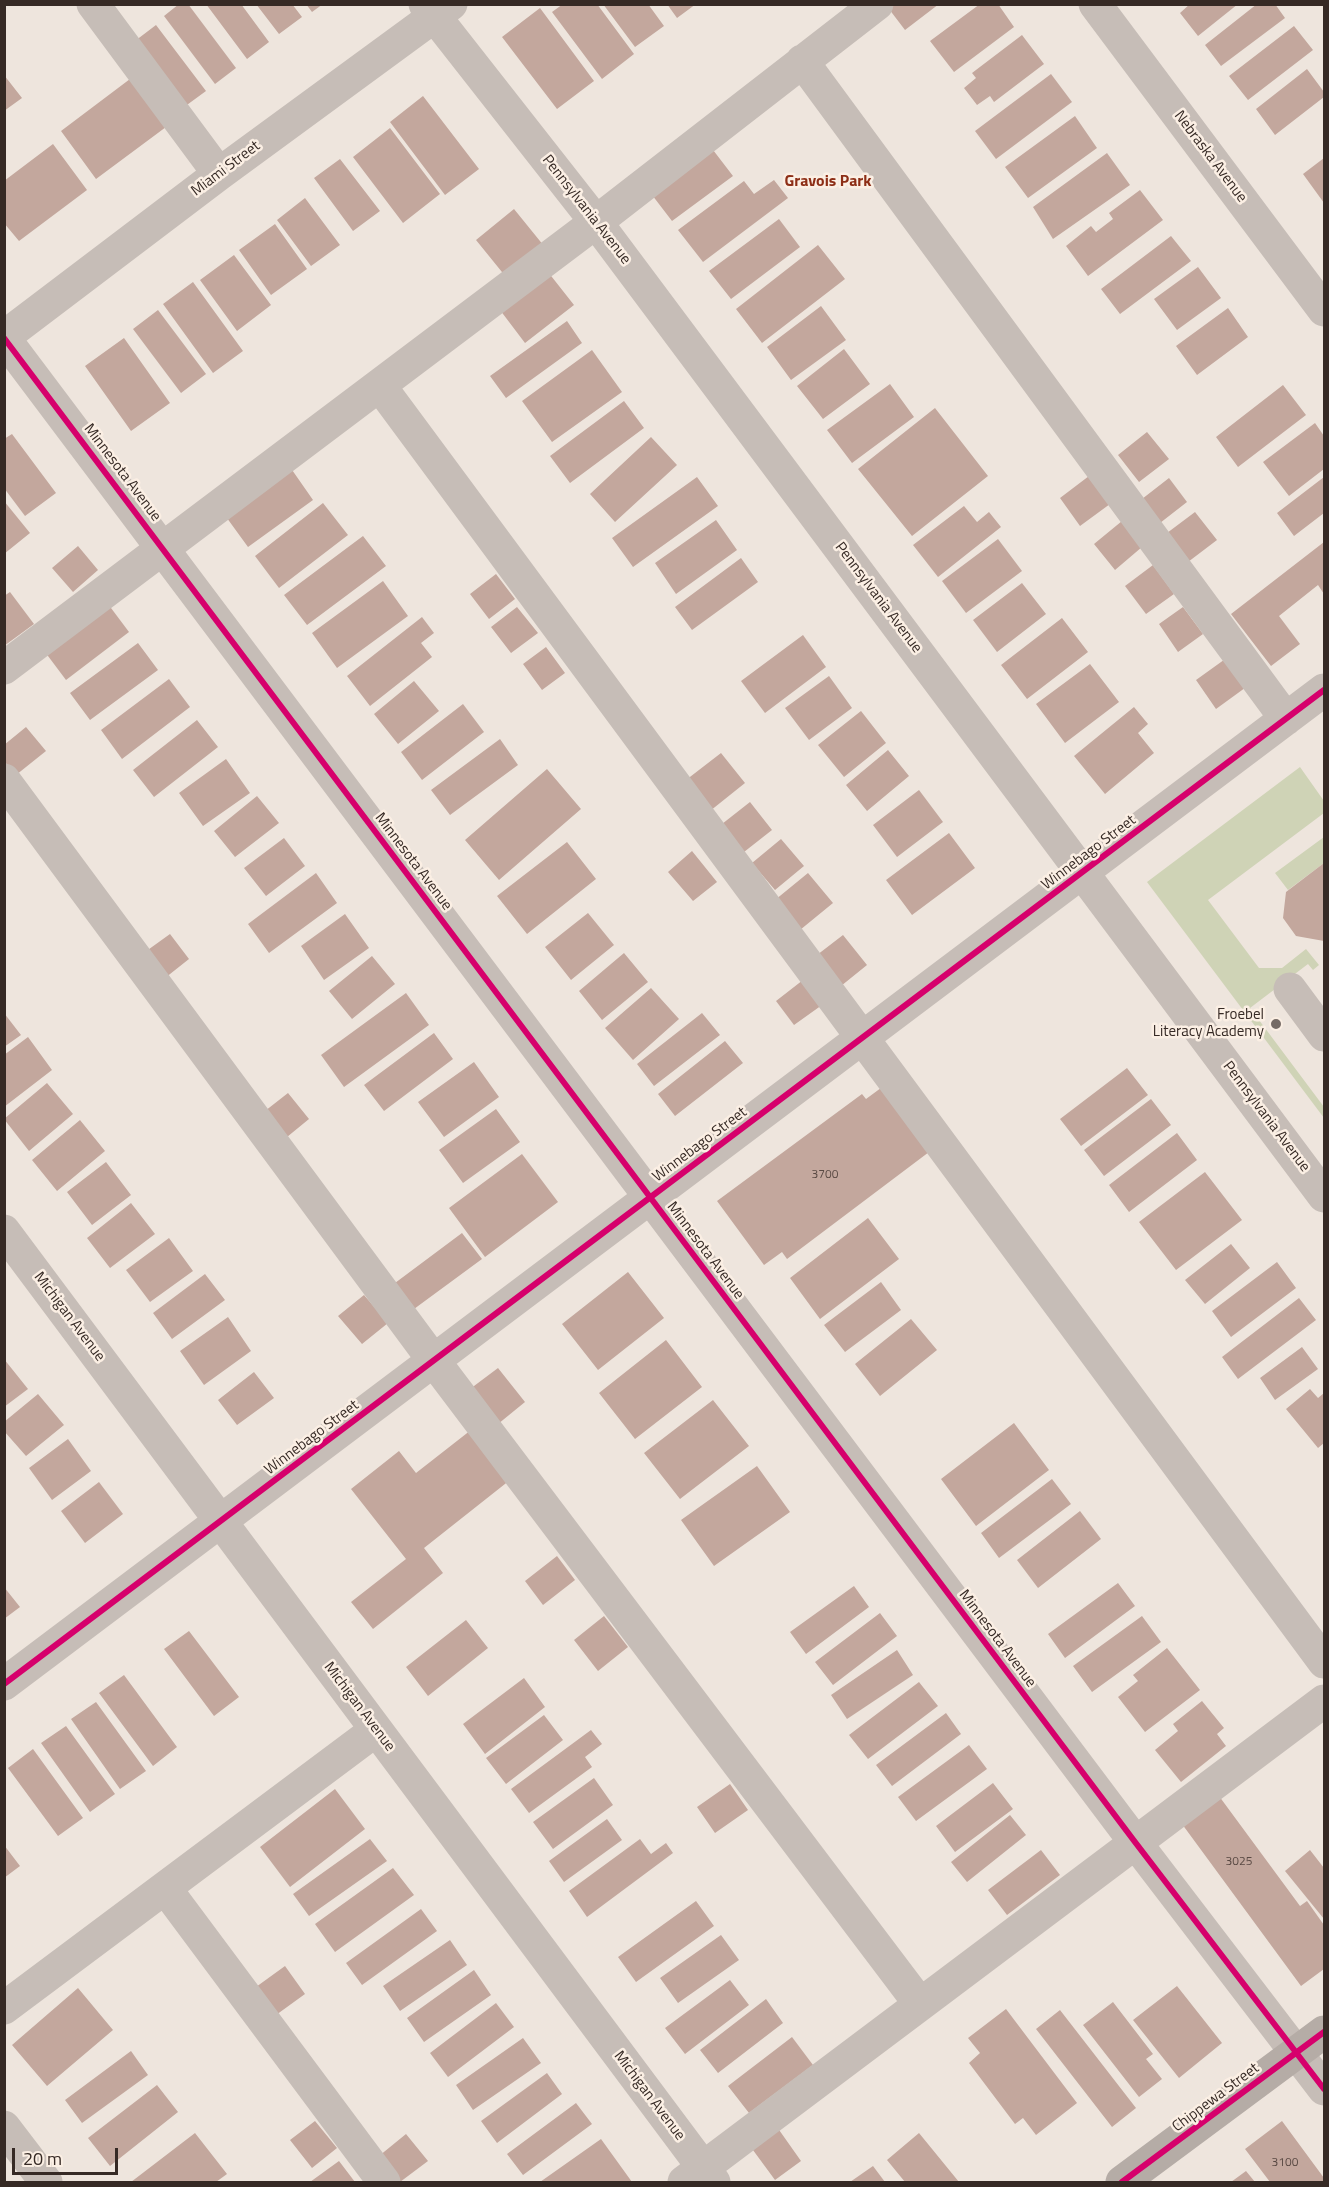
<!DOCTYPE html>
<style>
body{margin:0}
#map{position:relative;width:1329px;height:2187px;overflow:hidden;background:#eee5dd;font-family:"Titillium Web",sans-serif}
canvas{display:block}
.frame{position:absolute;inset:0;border:6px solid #362a25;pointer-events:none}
.scale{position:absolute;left:12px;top:2148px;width:106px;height:27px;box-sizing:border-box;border:3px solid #362a25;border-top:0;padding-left:8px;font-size:18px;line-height:21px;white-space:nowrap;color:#362a25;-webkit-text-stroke:4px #fbefe4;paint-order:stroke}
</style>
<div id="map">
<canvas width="1329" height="2187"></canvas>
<div class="frame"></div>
<div class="scale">20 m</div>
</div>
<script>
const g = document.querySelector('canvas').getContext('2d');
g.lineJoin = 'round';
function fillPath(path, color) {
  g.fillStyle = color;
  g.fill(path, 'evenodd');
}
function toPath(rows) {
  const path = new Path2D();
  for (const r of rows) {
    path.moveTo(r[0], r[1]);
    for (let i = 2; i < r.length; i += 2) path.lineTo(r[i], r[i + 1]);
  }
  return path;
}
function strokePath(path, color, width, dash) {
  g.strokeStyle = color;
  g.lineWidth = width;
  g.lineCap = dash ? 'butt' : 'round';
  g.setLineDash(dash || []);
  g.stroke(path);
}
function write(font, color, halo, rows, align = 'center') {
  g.font = font + ' "Titillium Web",sans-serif';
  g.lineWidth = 5;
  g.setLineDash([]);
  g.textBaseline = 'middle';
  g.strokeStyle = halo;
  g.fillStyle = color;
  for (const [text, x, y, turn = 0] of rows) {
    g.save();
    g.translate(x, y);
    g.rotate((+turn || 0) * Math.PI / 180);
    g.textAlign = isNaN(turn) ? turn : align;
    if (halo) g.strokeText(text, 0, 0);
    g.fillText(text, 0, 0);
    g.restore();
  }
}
fillPath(toPath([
 [1300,767,1324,801,1324,813,1208,900,1259,968,1282,968,1306,949,1319,965,1313,970,1308,964,1250,1008,1324,1107,1324,1118,1147,882],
 [1324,837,1324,863,1288,890,1275,873]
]), '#cfd3b6');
fillPath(toPath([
 [179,4,188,4,236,68,215,84,164,16],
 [206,4,241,4,269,42,247,59],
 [256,4,292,4,302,17,279,34],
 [306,4,323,4,312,12],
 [563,4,597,4,634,54,602,79,552,12],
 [603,4,648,4,664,26,635,47],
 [667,4,696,4,677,18],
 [895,4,939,4,905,30,889,9],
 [980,4,998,4,1014,27,954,72,930,41],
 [1190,4,1238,4,1198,36,1180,13],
 [1257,4,1275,4,1285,18,1221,66,1205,45],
 [540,8,594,81,557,109,502,37],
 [156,25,206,91,180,110,131,44],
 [1294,26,1313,50,1248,100,1229,76],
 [1022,35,1044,64,994,102,990,96,977,105,964,88,976,78,972,73],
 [1307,69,1324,92,1324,97,1275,135,1256,109],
 [1051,74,1072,102,996,159,975,131],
 [4,75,22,98,4,111],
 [130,79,166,127,96,179,61,131],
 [423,96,479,169,445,195,390,122],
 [1075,116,1097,148,1028,198,1005,167],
 [390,128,440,194,403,223,353,157],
 [53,144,87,190,19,241,4,223,4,181],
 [710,146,733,176,672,221,649,191],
 [1107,153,1130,185,1053,239,1033,207],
 [1324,158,1324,203,1303,174],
 [340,159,380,211,353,231,314,178],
 [774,180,788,198,703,262,678,230,744,181,754,194],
 [1140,190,1163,220,1088,276,1066,246,1091,226,1096,232,1113,219,1109,213],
 [305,198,340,245,311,266,277,220],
 [514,209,544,246,506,277,476,240],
 [779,219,800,247,731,299,709,271],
 [275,224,307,269,271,295,239,250],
 [1171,236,1191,261,1120,314,1101,289],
 [818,245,845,279,762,343,736,309],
 [234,255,271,305,237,331,200,280],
 [1198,267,1221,298,1177,330,1154,299],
 [548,272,574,305,525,343,500,310],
 [193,282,243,351,213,373,163,304],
 [821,306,846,340,791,380,767,347],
 [1228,308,1248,337,1197,375,1176,346],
 [158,310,206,374,181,393,133,329],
 [567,321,582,343,506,398,490,376],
 [124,338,170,403,131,431,85,366],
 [844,349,870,384,823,419,797,386],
 [592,350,622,392,552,442,522,401],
 [890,384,914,417,852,463,827,430],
 [1283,385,1306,415,1238,467,1216,437],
 [624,401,644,428,570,483,550,456],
 [935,408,988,476,912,536,858,469],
 [1315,423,1324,436,1324,469,1289,496,1263,462],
 [1147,432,1169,459,1139,482,1118,455],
 [12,434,56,493,25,516,4,488,4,439],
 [651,437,677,465,615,522,590,494],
 [290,467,313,500,248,547,224,514],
 [1089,476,1110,504,1080,526,1060,498],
 [697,477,718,506,633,567,612,538],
 [1324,477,1324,513,1294,536,1277,513],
 [1169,478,1187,502,1160,523,1142,499],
 [4,501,30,533,4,554],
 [323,503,348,535,279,588,255,556],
 [964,506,977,522,989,512,1001,527,938,577,913,545],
 [1195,512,1217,540,1188,562,1167,533],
 [716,520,737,550,676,594,655,563],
 [1122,521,1142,547,1115,570,1094,544],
 [363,536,386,566,307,625,284,595],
 [998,539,1022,571,966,613,942,581],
 [1324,542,1324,594,1318,585,1279,616,1300,644,1271,666,1231,614],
 [78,546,98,570,73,592,52,568],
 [741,558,758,582,692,630,675,607],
 [1153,565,1174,594,1146,614,1125,586],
 [496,574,515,599,489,619,470,594],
 [383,581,408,616,337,668,312,633],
 [1022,583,1046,614,997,652,973,620],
 [10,592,34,624,4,646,4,596],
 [108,604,129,632,66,680,45,652],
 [517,607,538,633,511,653,491,627],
 [1183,607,1203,634,1178,652,1159,624],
 [422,617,434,633,421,643,432,657,370,706,347,676],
 [1062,618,1088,652,1027,699,1001,665],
 [803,635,826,667,765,713,741,681],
 [138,643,158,670,90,720,70,693],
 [546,647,565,673,542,690,523,664],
 [1228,657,1249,685,1216,709,1196,680],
 [1090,664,1119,702,1065,743,1036,704],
 [829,676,852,708,809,740,785,708],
 [169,679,190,707,122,759,101,730],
 [414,681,439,711,398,744,374,714],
 [463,704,484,732,422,780,401,752],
 [1134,707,1148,724,1138,733,1154,753,1105,794,1074,756],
 [861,711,886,743,844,777,818,745],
 [197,720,218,747,154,797,133,770],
 [26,727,46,751,16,775,4,761,4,745],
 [500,739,518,765,450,815,431,790],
 [888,750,909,776,867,811,846,785],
 [721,753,745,783,710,811,686,780],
 [226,759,250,793,203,826,179,793],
 [547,769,581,809,499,880,465,840],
 [919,790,943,822,897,857,873,825],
 [257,796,279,823,235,857,214,831],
 [750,802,772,830,744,852,722,824],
 [949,833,975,868,912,915,886,880],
 [284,838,305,866,266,896,244,868],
 [781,839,804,866,775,890,752,863],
 [567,842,596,879,527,934,497,896],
 [692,851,717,882,693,901,668,872],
 [1324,863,1324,941,1296,936,1283,918,1286,892],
 [316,873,337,903,269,953,248,924],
 [808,873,833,903,800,930,775,900],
 [588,913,614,945,571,980,545,947],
 [345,914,369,948,324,980,301,946],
 [170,934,189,959,165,978,145,952],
 [843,935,867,965,841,986,817,955],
 [624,953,648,982,602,1020,579,991],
 [372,956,395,984,352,1019,329,991],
 [803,980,822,1005,794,1025,776,1001],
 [651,988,679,1019,633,1060,605,1028],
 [406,993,429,1025,344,1087,321,1055],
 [4,1013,21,1035,4,1047],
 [702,1013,720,1035,654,1086,637,1064],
 [434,1033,453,1059,384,1111,364,1085],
 [28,1037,52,1070,4,1107,4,1055],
 [725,1041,743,1063,675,1116,658,1094],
 [474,1062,499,1097,444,1137,418,1102],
 [1127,1068,1148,1095,1081,1146,1060,1119],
 [47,1083,73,1114,29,1151,4,1119],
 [885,1085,933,1149,787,1259,782,1252,764,1265,717,1201,862,1094,866,1099],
 [288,1093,309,1119,287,1137,265,1111],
 [1151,1099,1171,1125,1104,1176,1084,1150],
 [496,1109,520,1142,463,1183,439,1150],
 [80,1120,105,1151,57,1191,32,1160],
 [1177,1133,1197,1160,1129,1212,1109,1185],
 [522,1154,558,1202,485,1257,449,1208],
 [106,1162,131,1195,92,1225,67,1192],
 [1205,1172,1242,1220,1176,1270,1139,1222],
 [131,1203,155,1234,110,1268,87,1238],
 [868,1218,899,1259,820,1319,790,1278],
 [462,1233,482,1259,414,1309,395,1283],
 [169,1238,193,1271,150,1302,126,1270],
 [1231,1244,1250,1268,1205,1304,1185,1280],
 [1277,1262,1296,1288,1231,1337,1212,1311],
 [628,1272,664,1318,598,1370,562,1324],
 [205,1274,225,1300,172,1339,153,1313],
 [881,1282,901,1310,845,1352,824,1325],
 [364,1295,388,1323,362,1344,338,1316],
 [1299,1298,1316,1320,1238,1379,1222,1357],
 [228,1317,251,1351,204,1385,180,1351],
 [911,1319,937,1350,880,1396,855,1364],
 [666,1340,702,1387,635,1439,599,1393],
 [1302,1347,1318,1369,1275,1400,1260,1378],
 [4,1359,28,1389,4,1407],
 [498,1368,525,1402,498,1424,470,1389],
 [254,1372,274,1398,237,1425,218,1400],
 [1310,1389,1318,1398,1324,1393,1324,1443,1318,1448,1286,1409],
 [38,1394,64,1425,26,1456,4,1431,4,1422],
 [713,1400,749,1446,680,1499,644,1453],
 [1014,1423,1049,1470,976,1526,941,1479],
 [471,1430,510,1480,424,1548,443,1573,373,1629,351,1602,406,1559,351,1489,399,1451,416,1473],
 [68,1439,91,1471,52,1500,29,1468],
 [757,1466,790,1512,714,1566,681,1520],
 [1052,1479,1071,1504,999,1558,981,1533],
 [99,1482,123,1514,85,1543,61,1511],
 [1080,1511,1101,1539,1038,1588,1017,1560],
 [557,1556,575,1580,543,1605,525,1581],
 [1118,1583,1135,1606,1065,1658,1048,1634],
 [854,1586,869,1607,806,1654,790,1632],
 [4,1587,20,1607,4,1619],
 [880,1613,897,1636,833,1685,815,1662],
 [604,1616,628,1647,598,1671,574,1640],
 [1142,1616,1161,1642,1092,1692,1073,1666],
 [466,1620,488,1648,428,1696,406,1667],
 [189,1631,239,1697,214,1716,164,1649],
 [1167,1648,1200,1690,1145,1732,1118,1697,1138,1681,1133,1675],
 [897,1650,913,1675,847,1719,831,1695],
 [124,1675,177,1747,153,1766,99,1693],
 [524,1678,545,1707,485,1754,463,1724],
 [919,1682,938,1706,868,1759,849,1735],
 [1202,1701,1224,1728,1217,1734,1226,1746,1181,1782,1155,1750,1178,1731,1173,1724],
 [96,1702,146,1771,120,1789,71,1719],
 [946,1713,961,1734,892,1786,876,1765],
 [544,1715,563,1740,506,1784,486,1758],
 [66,1726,115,1794,90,1812,41,1743],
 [591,1730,602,1744,585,1757,592,1767,529,1813,511,1789],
 [969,1745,987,1769,916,1821,898,1797],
 [33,1749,83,1818,58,1836,8,1768],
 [594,1778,613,1805,553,1849,533,1822],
 [993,1783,1013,1809,955,1852,936,1826],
 [730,1784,748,1810,715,1833,697,1807],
 [335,1789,365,1829,290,1887,260,1847],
 [1219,1796,1300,1906,1307,1901,1324,1925,1324,1969,1301,1986,1182,1824],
 [1010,1815,1026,1835,967,1882,951,1862],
 [607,1819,622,1840,564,1882,549,1861],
 [370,1839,387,1861,309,1916,293,1894],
 [640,1839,651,1854,666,1843,673,1853,587,1917,569,1891],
 [4,1845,20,1866,4,1878],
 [1041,1850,1060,1875,1007,1915,988,1890],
 [1310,1850,1324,1868,1324,1919,1285,1871],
 [393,1868,414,1895,335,1952,315,1924],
 [696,1901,714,1926,636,1982,618,1957],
 [421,1909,437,1931,362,1985,346,1963],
 [721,1935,739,1960,678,2003,660,1978],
 [450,1940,467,1965,400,2011,383,1986],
 [285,1966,305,1994,276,2015,256,1987],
 [474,1970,491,1995,424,2042,407,2018],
 [730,1980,749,2005,685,2054,665,2028],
 [1177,1986,1222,2043,1179,2078,1133,2020],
 [78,1988,113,2030,47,2086,12,2045],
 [766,1999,783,2023,718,2073,700,2050],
 [1113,2002,1153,2054,1146,2059,1162,2079,1139,2097,1083,2025],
 [496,2003,514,2027,448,2077,430,2053],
 [1006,2009,1077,2103,1036,2135,1023,2118,1015,2124,969,2063,980,2053,968,2038],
 [1060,2010,1136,2108,1112,2127,1036,2029],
 [792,2037,813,2065,749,2113,728,2086],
 [523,2038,541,2063,473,2110,456,2085],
 [131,2051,148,2075,82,2123,65,2100],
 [547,2073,562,2094,497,2143,481,2121],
 [157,2085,178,2112,110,2166,88,2138],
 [576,2103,592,2124,523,2175,507,2154],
 [315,2121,337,2148,312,2168,290,2140],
 [1282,2121,1324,2178,1324,2182,1270,2182,1245,2149],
 [777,2127,801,2161,775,2180,750,2146],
 [195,2133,227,2174,216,2182,131,2182],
 [919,2133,959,2182,905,2182,887,2160],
 [406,2134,428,2161,400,2182,379,2156],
 [601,2139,632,2182,540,2182],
 [339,2161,355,2182,310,2182],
 [873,2166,885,2182,850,2182],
 [1246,2171,1255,2182,1231,2182]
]), '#c3a79d');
strokePath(toPath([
 [93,4,219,174],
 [425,4,596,222,1324,1196],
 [1095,4,1324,310],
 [802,61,1286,719],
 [4,337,219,174,451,4],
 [4,338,1135,1842,1324,2089],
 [380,386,1324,1662],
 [4,668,596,222,877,4],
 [4,780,434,1361,920,2004],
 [1290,989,1324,1035],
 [4,1231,714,2182],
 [4,1684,1324,690],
 [165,1888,384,2182],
 [4,2008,376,1730],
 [4,2127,46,2182],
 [684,2182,1324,1701]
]), '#c6bdb7', 33);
strokePath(toPath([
 [1122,2182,1324,2032]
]), '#b5aca6', 33);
strokePath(toPath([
 [4,338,1135,1842,1324,2089],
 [4,1684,1324,690],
 [1122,2182,1324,2032]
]), '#d6006c', 6);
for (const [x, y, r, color] of [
 [1276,1024,6,"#766b65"]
]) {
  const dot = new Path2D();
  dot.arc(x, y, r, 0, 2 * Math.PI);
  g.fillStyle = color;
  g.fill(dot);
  strokePath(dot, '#fbefe4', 2);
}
write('12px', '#594943', null, [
 ["3700",825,1175],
 ["3025",1239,1862],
 ["3100",1285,2163]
]);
write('15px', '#362a25', '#fbefe4', [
 ["Nebraska Avenue",1210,157,53],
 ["Miami Street",226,169,-37],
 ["Pennsylvania Avenue",586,210,52],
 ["Minnesota Avenue",122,473,53],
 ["Pennsylvania Avenue",878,598,53],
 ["Winnebago Street",1089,853,-37],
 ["Minnesota Avenue",413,862,53],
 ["Pennsylvania Avenue",1266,1117,53],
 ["Winnebago Street",700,1145,-37],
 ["Minnesota Avenue",705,1251,53],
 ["Michigan Avenue",69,1317,53],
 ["Winnebago Street",312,1438,-37],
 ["Minnesota Avenue",997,1639,53],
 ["Michigan Avenue",359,1707,53],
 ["Michigan Avenue",649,2096,53],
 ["Chippewa Street",1216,2098,-37]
]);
write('15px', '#362a25', '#fbefe4', [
 ["Froebel",1264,1015],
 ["Literacy Academy",1264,1032]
], 'right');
write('bold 16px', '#8d2e16', '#fbefe4', [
 ["Gravois Park",828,182]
]);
</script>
